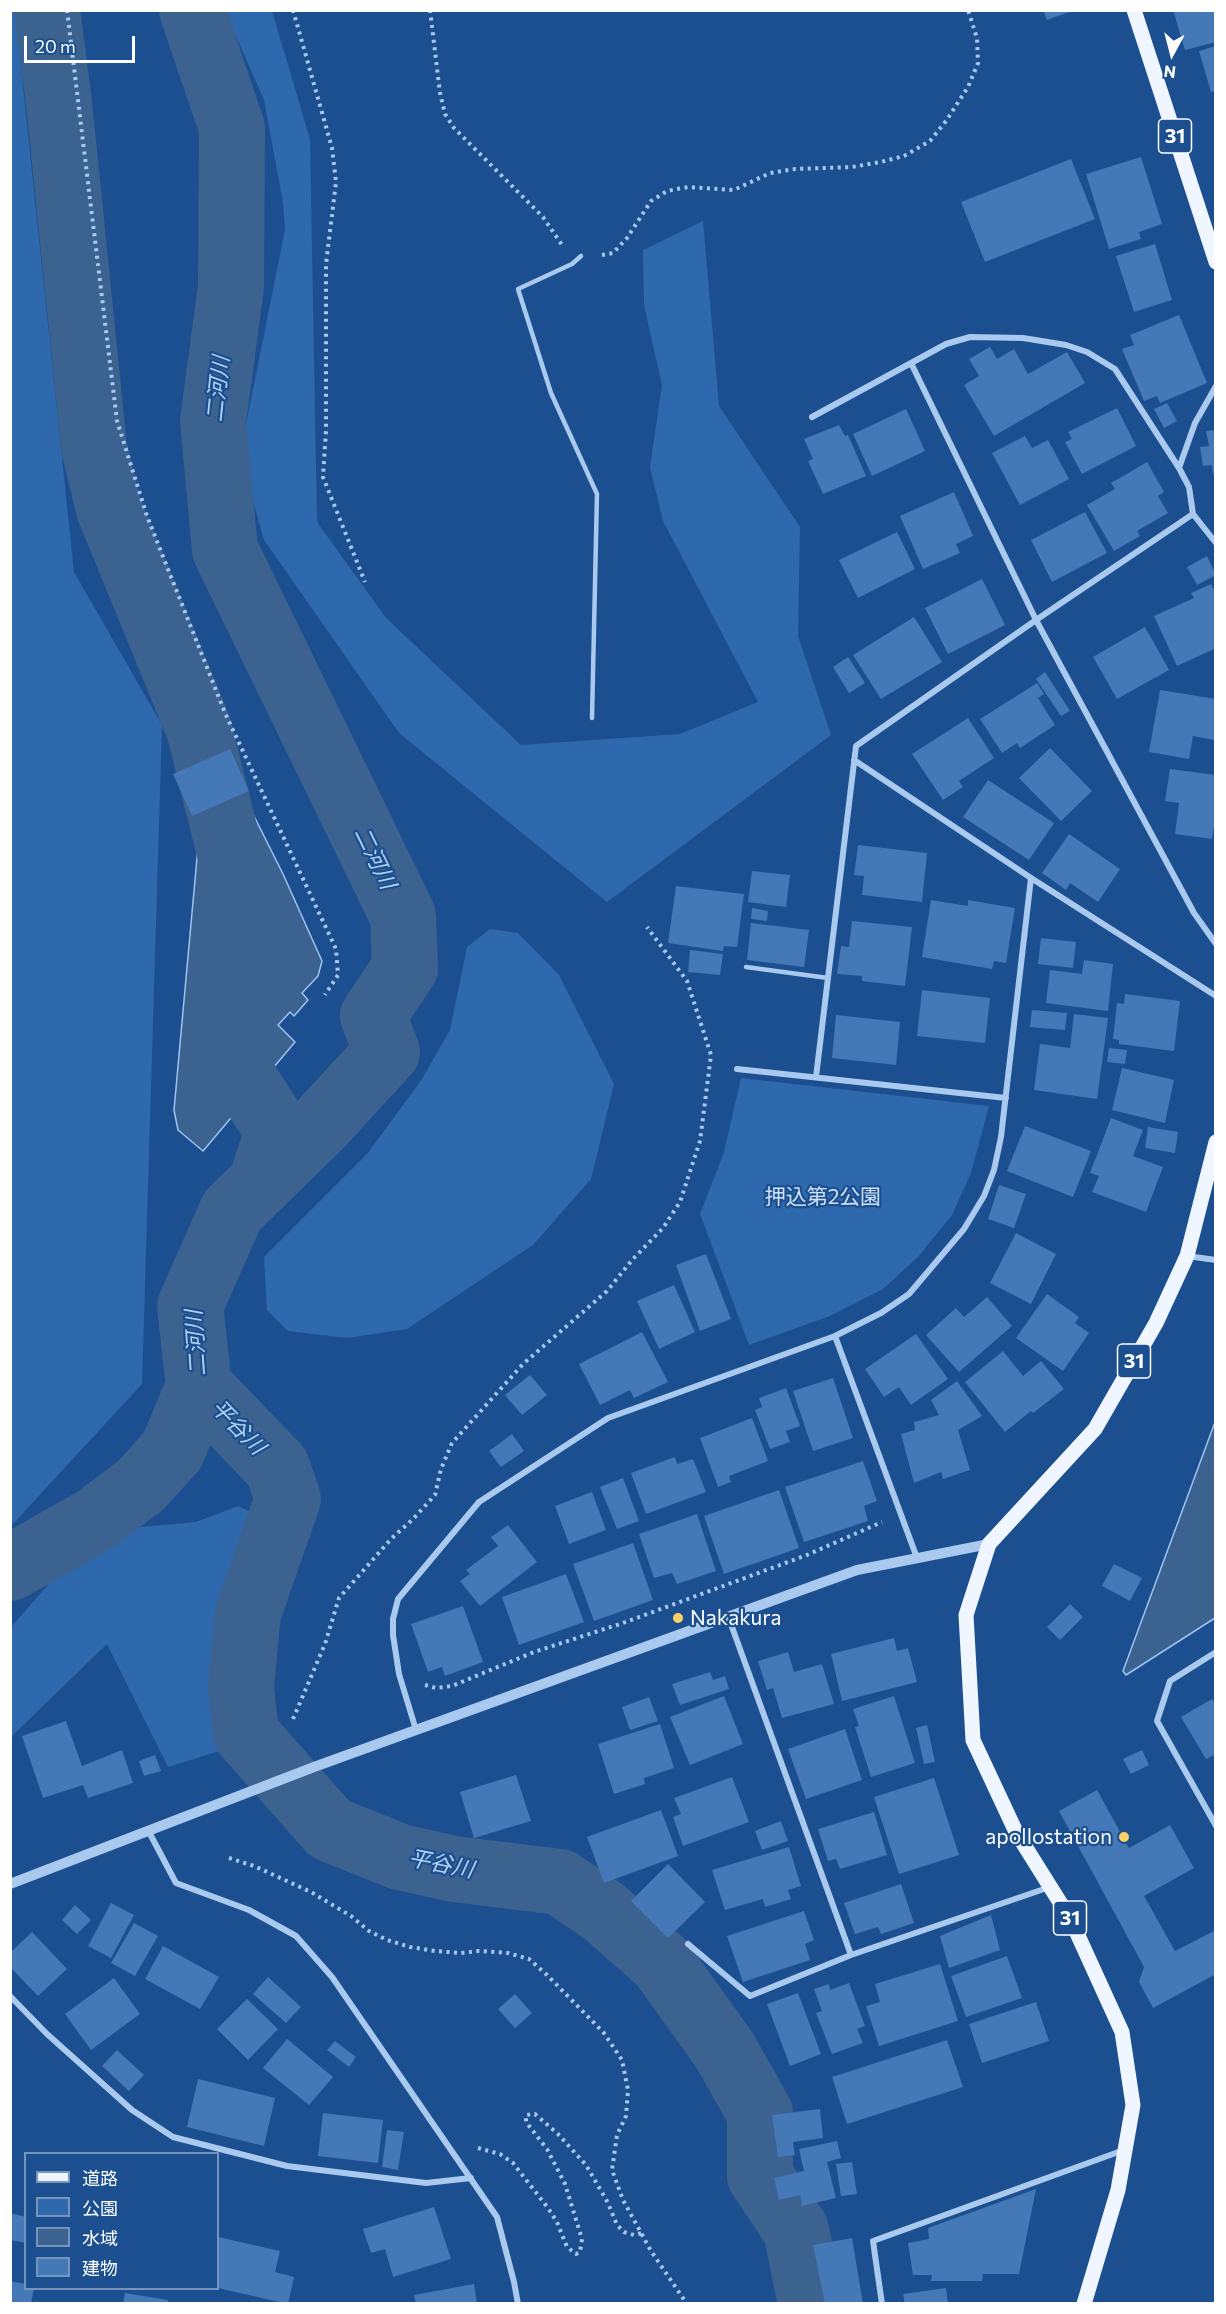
<!DOCTYPE html>
<meta charset="utf-8">
<style>
body{margin:0}
#map{position:relative;width:1226px;height:2314px;overflow:hidden;background:#1b4f8f;font-family:Commissioner,"Noto Sans JP",sans-serif}
canvas{display:block}
.frame{position:absolute;inset:0;border:12px solid #fff;pointer-events:none}
.legend{position:absolute;left:24px;top:2152px;width:195px;height:138px;box-sizing:border-box;background:#1b4f8f;border:2px solid #7695bc;margin:0;padding:8px 10px;list-style:none;font-size:18px;color:#fff}
.legend li{display:flex;align-items:center;gap:12px;height:30px}
.legend b{width:30px;border:2px solid #7695bc}
.north{position:absolute;left:1142px;top:24px;width:60px;height:60px;-webkit-text-stroke:4px #1b4f8f;paint-order:stroke;rotate:187deg;font-size:16px;font-weight:700;line-height:24px;text-align:center;color:#fff}
.north::after{content:'';display:block;margin:auto;width:21px;height:27px;background:#fff;clip-path:polygon(50% 0,100% 100%,50% 72%,0 100%)}
.scale{position:absolute;left:24px;top:36px;width:111px;height:27px;box-sizing:border-box;border:3px solid #fff;border-top:0;padding-left:8px;font-size:18px;line-height:21px;white-space:nowrap;color:#fff;-webkit-text-stroke:4px #1b4f8f;paint-order:stroke}
</style>
<div id="map">
<canvas width="1226" height="2314"></canvas>
<div class="frame"></div>
<ul class="legend">
<li><b style="height:8px;background:#f0f6ff"></b>道路</li>
<li><b style="height:16px;background:#2e69ad"></b>公園</li>
<li><b style="height:16px;background:#3c6290"></b>水域</li>
<li><b style="height:16px;background:#4478b7"></b>建物</li>
</ul>
<div class="north">N</div>
<div class="scale">20 m</div>
</div>
<script>
const g = document.querySelector('canvas').getContext('2d');
g.lineJoin = 'round';
function fillPath(path, color) {
  g.fillStyle = color;
  g.fill(path, 'evenodd');
}
function toPath(rows) {
  const path = new Path2D();
  for (const r of rows) {
    path.moveTo(r[0], r[1]);
    for (let i = 2; i < r.length; i += 2) path.lineTo(r[i], r[i + 1]);
  }
  return path;
}
function strokePath(path, color, width, dash) {
  g.strokeStyle = color;
  g.lineWidth = width;
  g.lineCap = dash ? 'butt' : 'round';
  g.setLineDash(dash || []);
  g.stroke(path);
}
function write(font, color, halo, rows, align = 'center') {
  g.font = font + ' Commissioner,"Noto Sans JP",sans-serif';
  g.lineWidth = 4.5;
  g.setLineDash([]);
  g.textBaseline = 'middle';
  g.strokeStyle = halo;
  g.fillStyle = color;
  for (const [text, x, y, turn = 0] of rows) {
    g.save();
    g.translate(x, y);
    g.rotate((+turn || 0) * Math.PI / 180);
    g.textAlign = isNaN(turn) ? turn : align;
    if (halo) g.strokeText(text, 0, 0);
    g.fillText(text, 0, 0);
    g.restore();
  }
}
fillPath(toPath([
 [15,10,74,572,162,725,142,1384,11,1526,10,11],
 [225,11,272,11,310,139,317,522,386,618,521,745,680,734,758,702,663,521,650,467,662,385,644,305,643,250,703,221,719,406,800,527,798,636,831,735,607,902,399,733,264,540,240,454,285,230,283,202,264,100],
 [490,929,518,933,559,975,614,1084,591,1179,533,1245,407,1329,347,1338,288,1331,267,1310,264,1257,368,1153,422,1079,450,1030,467,947],
 [741,1078,989,1106,971,1173,952,1215,918,1257,883,1289,830,1316,749,1345,700,1214,724,1152],
 [238,1506,251,1512,245,1570,222,1619,232,1747,168,1767,107,1644,11,1737,11,1627,91,1536,120,1529,196,1522]
]), '#2e69ad');
const water = toPath([
 [247,802,283,874,322,961,318,976,302,993,308,1000,294,1016,290,1012,278,1025,295,1042,203,1151,178,1130,174,1110,198,847,191,825,247,802],
 [1215,1422,1215,1618,1126,1675,1123,1671,1215,1422]
]);
fillPath(water, '#3c6290');
strokePath(water, '#9cc4f0', 1.5);
strokePath(toPath([
 [47,10,59,103,94,447,109,509,199,729,242,901],
 [236,1006,232,1060,278,1131,261,1183],
 [199,1386,277,1467,288,1499,248,1613,241,1687,246,1734,330,1829,400,1857,454,1869,560,1882,604,1912,662,1963,725,2051,760,2113,760,2176,796,2230,811,2304],
 [10,1568,96,1519,141,1485,172,1451,199,1386,190,1306,232,1211,320,1125,387,1052,373,1016,405,968,403,916,225,550,213,421,231,287,232,128,192,10]
]), '#3c6290', 66);
fillPath(toPath([
 [1043,10,1072,10,1072,11,1047,20],
 [1173,10,1216,10,1216,42,1185,50],
 [1216,46,1216,91,1211,92,1199,51],
 [1141,157,1162,224,1139,232,1141,239,1109,249,1086,174],
 [1071,159,1095,219,985,262,961,202],
 [1155,244,1172,300,1134,312,1116,256],
 [1179,315,1207,383,1160,403,1157,396,1144,401,1122,349,1134,345,1130,335],
 [990,347,997,359,1014,349,1028,374,1067,352,1085,383,994,436,964,385,979,376,969,359],
 [1167,403,1177,421,1164,428,1154,409],
 [1117,408,1136,446,1082,474,1065,442,1072,439,1068,432],
 [906,409,925,451,872,476,853,434],
 [839,425,845,436,848,435,866,476,823,494,808,461,813,459,804,439],
 [1216,430,1216,473,1213,474,1212,465,1203,466,1200,447,1209,446,1206,431],
 [1025,436,1032,448,1048,440,1069,479,1020,505,992,453],
 [1147,462,1164,492,1158,496,1168,513,1137,531,1140,536,1114,551,1087,505,1115,489,1111,483],
 [954,492,973,536,956,544,960,553,923,569,900,516],
 [1085,512,1107,553,1052,582,1031,540],
 [897,532,915,569,858,598,839,560],
 [1207,556,1216,575,1197,585,1187,567],
 [982,579,1005,625,948,654,925,608],
 [1211,584,1216,594,1216,648,1177,666,1154,616,1194,598,1191,593],
 [914,617,942,662,881,699,853,655],
 [1145,627,1169,670,1117,699,1093,657],
 [848,657,865,683,849,693,833,667],
 [1045,672,1070,711,1061,716,1036,679],
 [1037,683,1044,694,1038,698,1055,725,1020,748,1017,743,1002,753,980,719],
 [1160,690,1216,699,1214,740,1193,736,1189,759,1149,752],
 [968,718,994,758,959,781,963,787,943,800,912,754],
 [1050,748,1092,791,1061,821,1019,778],
 [230,749,249,791,192,816,173,774],
 [1170,769,1216,775,1216,812,1212,839,1175,834,1179,803,1165,801],
 [988,780,1054,823,1029,860,963,817],
 [1069,834,1120,869,1098,902,1070,883,1066,890,1042,873],
 [858,845,927,853,922,902,862,895,864,876,854,875],
 [752,871,790,875,786,907,748,902],
 [676,886,744,894,737,947,724,946,723,951,668,943],
 [931,900,968,906,968,900,1015,908,1006,963,994,961,992,969,922,957],
 [752,908,768,911,767,921,751,919],
 [852,921,912,927,905,986,862,981,862,976,837,974,841,946,849,947],
 [751,923,809,930,804,967,747,960],
 [1041,938,1076,942,1073,968,1038,964],
 [690,950,723,954,720,975,688,972],
 [1084,960,1113,964,1108,1011,1046,1003,1050,970,1082,974],
 [922,990,990,998,985,1043,917,1036],
 [1125,994,1180,1001,1174,1051,1119,1044,1119,1040,1113,1039,1117,1003,1124,1004],
 [1032,1010,1067,1013,1065,1030,1030,1027],
 [1074,1014,1108,1018,1097,1099,1034,1090,1040,1044,1070,1048],
 [836,1015,900,1022,896,1065,832,1058],
 [1109,1048,1127,1050,1125,1064,1107,1062],
 [1122,1068,1174,1080,1165,1123,1112,1110],
 [1111,1118,1143,1130,1133,1156,1163,1167,1146,1212,1092,1192,1099,1176,1090,1173],
 [1025,1126,1091,1151,1073,1197,1007,1171],
 [1148,1127,1178,1132,1175,1153,1145,1148],
 [999,1185,1026,1194,1014,1228,988,1219],
 [1016,1233,1056,1254,1031,1304,990,1283],
 [706,1254,731,1319,700,1331,676,1265],
 [674,1285,695,1332,659,1349,637,1301],
 [1047,1294,1079,1317,1075,1323,1089,1333,1063,1371,1016,1338],
 [987,1297,1012,1326,959,1372,926,1335,956,1308,964,1317],
 [642,1332,668,1382,634,1398,630,1390,600,1405,579,1364],
 [916,1334,948,1379,911,1405,899,1387,884,1397,865,1369],
 [1003,1351,1023,1376,1041,1361,1064,1389,1033,1413,1031,1411,1005,1432,965,1382],
 [530,1375,547,1395,522,1415,505,1395],
 [833,1378,853,1438,813,1451,793,1391],
 [957,1381,982,1416,958,1430,970,1470,943,1479,941,1472,914,1483,901,1434,915,1430,914,1422,939,1415,931,1400],
 [786,1388,800,1426,786,1431,790,1442,770,1449,755,1410,762,1407,759,1398],
 [752,1418,768,1461,729,1476,731,1482,718,1487,700,1438],
 [512,1434,524,1451,501,1467,489,1451],
 [675,1457,677,1464,693,1459,706,1492,646,1514,631,1473],
 [863,1461,877,1501,864,1506,868,1521,804,1542,785,1487],
 [623,1478,639,1521,617,1529,600,1487],
 [779,1490,799,1548,724,1574,704,1516],
 [592,1492,606,1530,569,1544,555,1506],
 [697,1514,716,1571,677,1584,672,1573,654,1578,639,1534],
 [508,1525,537,1562,480,1606,460,1581,470,1574,466,1570,498,1546,491,1537],
 [633,1543,653,1600,594,1621,573,1564],
 [1114,1564,1142,1578,1130,1601,1102,1586],
 [566,1574,584,1622,519,1645,502,1597],
 [1070,1604,1083,1617,1060,1640,1047,1627],
 [463,1606,483,1662,445,1676,442,1667,428,1672,411,1624],
 [894,1638,897,1651,908,1648,917,1682,842,1701,831,1654],
 [788,1652,794,1672,822,1664,834,1704,782,1718,773,1688,767,1690,758,1661],
 [710,1672,713,1680,725,1676,729,1689,680,1705,672,1684],
 [724,1696,743,1744,690,1765,670,1717],
 [894,1696,915,1763,871,1777,855,1727,859,1726,853,1709],
 [649,1697,658,1721,630,1730,622,1707],
 [1212,1699,1216,1705,1216,1754,1206,1759,1181,1717],
 [66,1721,82,1766,122,1750,133,1783,88,1798,83,1785,43,1798,22,1736],
 [660,1724,674,1768,644,1778,645,1784,614,1794,598,1744],
 [927,1725,935,1762,924,1764,916,1728],
 [845,1729,862,1780,806,1799,788,1749],
 [1142,1750,1149,1765,1131,1774,1123,1759],
 [155,1755,161,1771,144,1776,139,1761],
 [516,1775,531,1821,474,1838,460,1792],
 [732,1777,749,1822,683,1846,673,1817,681,1814,674,1798],
 [934,1778,959,1855,899,1874,874,1797],
 [1097,1790,1129,1848,1170,1825,1194,1868,1144,1896,1175,1951,1216,1930,1216,1974,1153,2008,1139,1982,1144,1967,1059,1811],
 [661,1810,678,1856,604,1883,587,1837],
 [874,1812,887,1855,840,1869,836,1859,828,1861,818,1829],
 [781,1821,788,1841,762,1850,755,1831],
 [789,1847,801,1886,788,1890,791,1899,765,1907,763,1899,725,1910,712,1870],
 [668,1864,705,1902,668,1938,631,1901],
 [901,1884,914,1923,881,1934,878,1927,855,1934,844,1903],
 [111,1903,134,1915,111,1958,88,1946],
 [75,1905,91,1920,77,1934,62,1920],
 [804,1911,814,1940,805,1944,810,1960,743,1982,727,1936],
 [991,1915,1000,1950,949,1968,940,1936],
 [134,1923,158,1936,135,1976,111,1963],
 [32,1932,67,1969,38,1996,10,1967,10,1953],
 [163,1946,219,1977,200,2009,145,1979],
 [1007,1956,1022,1998,966,2017,951,1976],
 [940,1964,958,2021,879,2046,866,2006,880,2002,875,1984],
 [268,1977,301,2007,286,2023,253,1994],
 [114,1978,140,2014,91,2050,65,2014],
 [849,1983,865,2026,857,2029,863,2043,832,2054,816,2013,822,2011,814,1989,829,1984,830,1990],
 [798,1993,821,2054,790,2066,767,2004],
 [515,1994,532,2013,515,2028,498,2009],
 [247,1999,278,2029,248,2060,217,2029],
 [1036,2002,1049,2041,982,2063,969,2024],
 [287,2039,333,2077,309,2105,263,2068],
 [947,2040,963,2087,847,2124,832,2077],
 [335,2041,356,2057,349,2067,327,2050],
 [117,2050,144,2075,129,2091,102,2066],
 [198,2079,275,2098,264,2146,187,2127],
 [820,2109,823,2138,793,2142,795,2155,778,2157,772,2115],
 [323,2113,383,2120,378,2163,318,2156],
 [387,2130,404,2132,398,2170,382,2167],
 [837,2141,841,2158,827,2162,836,2198,802,2206,800,2195,779,2200,774,2178,804,2171,799,2149],
 [852,2162,857,2194,841,2196,836,2164],
 [1036,2189,1019,2274,983,2274,982,2281,931,2281,932,2275,913,2275,908,2243,929,2239,928,2228],
 [434,2207,451,2259,393,2277,385,2249,371,2253,363,2229],
 [10,2213,26,2217,26,2243,10,2240],
 [218,2237,280,2251,275,2272,294,2277,288,2304,218,2288],
 [852,2238,863,2304,825,2304,813,2245],
 [10,2281,26,2284,26,2288,34,2288,31,2304,10,2304],
 [474,2284,477,2304,416,2304,414,2295],
 [946,2288,948,2304,905,2304,903,2294],
 [125,2293,168,2300,167,2304,123,2304]
]), '#4478b7');
strokePath(toPath([
 [67,10,117,421,147,516,225,713,336,949,338,975,325,995],
 [293,10,332,148,336,182,326,264,326,431,323,477,365,582],
 [430,10,440,93,445,114,454,128,543,217,562,245],
 [602,255,613,253,627,238,651,201,667,191,688,187,734,190,770,173,795,169,852,167,881,162,904,156,930,141,946,121,968,87,978,63,977,38,968,10],
 [425,1685,436,1688,452,1686,534,1652,623,1623,807,1555,882,1522],
 [293,1719,325,1644,339,1598,391,1539,413,1519,435,1495,441,1469,452,1443,523,1364,607,1291,633,1259,663,1228,680,1202,700,1141,711,1055,687,981,647,927],
 [229,1858,254,1866,311,1892,351,1916,369,1931,387,1940,410,1947,435,1951,461,1953,479,1951,508,1953,529,1959,546,1974,604,2033,622,2060,628,2090,626,2116,617,2135,612,2170,623,2200,651,2251,687,2304],
 [478,2148,500,2154,513,2163,548,2208,557,2222,567,2247,576,2254,580,2252,582,2239,565,2184,547,2149,526,2122,526,2115,535,2114,558,2134,586,2165,608,2203,617,2225,624,2232,634,2235,642,2233]
]), '#a9c9ee', 4, [3, 4.5]);
strokePath(toPath([
 [581,256,572,264,518,289,551,393,597,494,592,718],
 [746,967,828,978]
]), '#a9c9ee', 4.5);
strokePath(toPath([
 [911,363,1036,620,1194,913,1216,944],
 [812,417,946,344,970,337,1023,338,1066,345,1087,352,1115,369,1179,468,1189,487,1193,514,1216,543],
 [1179,468,1195,423,1216,386],
 [854,760,1031,878,1216,996],
 [737,1069,1006,1098],
 [816,1077,856,746,1036,620,1193,514],
 [1187,1256,1216,1260],
 [835,1336,917,1558],
 [728,1616,851,1955],
 [1216,1652,1170,1681,1157,1721,1216,1826],
 [416,1730,399,1674,393,1635,393,1619,398,1599,479,1502,608,1418,835,1336,881,1313,909,1294,964,1229,984,1196,994,1170,1001,1137,1031,878],
 [149,1832,176,1883,249,1910,296,1936,332,1977,497,2217,514,2282,518,2304],
 [688,1944,750,1996,851,1955,1050,1887],
 [10,1996,47,2034,132,2110,173,2137,287,2166,426,2183,471,2178],
 [882,2304,873,2241,1124,2150]
]), '#a9c9ee', 6);
strokePath(toPath([
 [10,1884,314,1767,857,1570,989,1544]
]), '#a9c9ee', 10);
strokePath(toPath([
 [1134,10,1216,262],
 [1084,2304,1118,2190,1133,2105,1122,2032,1071,1920,1016,1832,973,1740,966,1615,989,1544,1095,1429,1156,1323,1187,1256,1216,1142]
]), '#f0f6ff', 15);
for (const [x, y, r, color] of [
 [678,1618,6,"#ffd166"],
 [1124,1837,6,"#ffd166"]
]) {
  const dot = new Path2D();
  dot.arc(x, y, r, 0, 2 * Math.PI);
  g.fillStyle = color;
  g.fill(dot);
  strokePath(dot, '#1b4f8f', 2);
}
for (const [x, y, w] of [
 [1175,136,33],
 [1134,1361,33],
 [1070,1918,33]
]) {
  const box = new Path2D();
  box.roundRect(x - w / 2, y - 17, w, 34, 4.5);
  g.fillStyle = '#1b4f8f';
  g.fill(box);
  strokePath(box, '#fff', 1.5);
}
write('bold 20px', '#fff', null, [
 ["31",1175,136],
 ["31",1134,1361],
 ["31",1070,1918]
]);
write('21px', '#cfe3fa', '#1b4f8f', [
 ["押込第2公園",823,1197]
]);
write('21px', '#fff', '#1b4f8f', [
 ["Nakakura",690,1618],
 ["apollostation",1112,1837,"right"]
], 'left');
write('italic 22px', '#b5d3f5', '#1b4f8f', [
 ["二河川",218,389,-84],
 ["二河川",375,858,64],
 ["二河川",196,1343,-94],
 ["平谷川",238,1427,46],
 ["平谷川",441,1864,11]
]);
</script>
